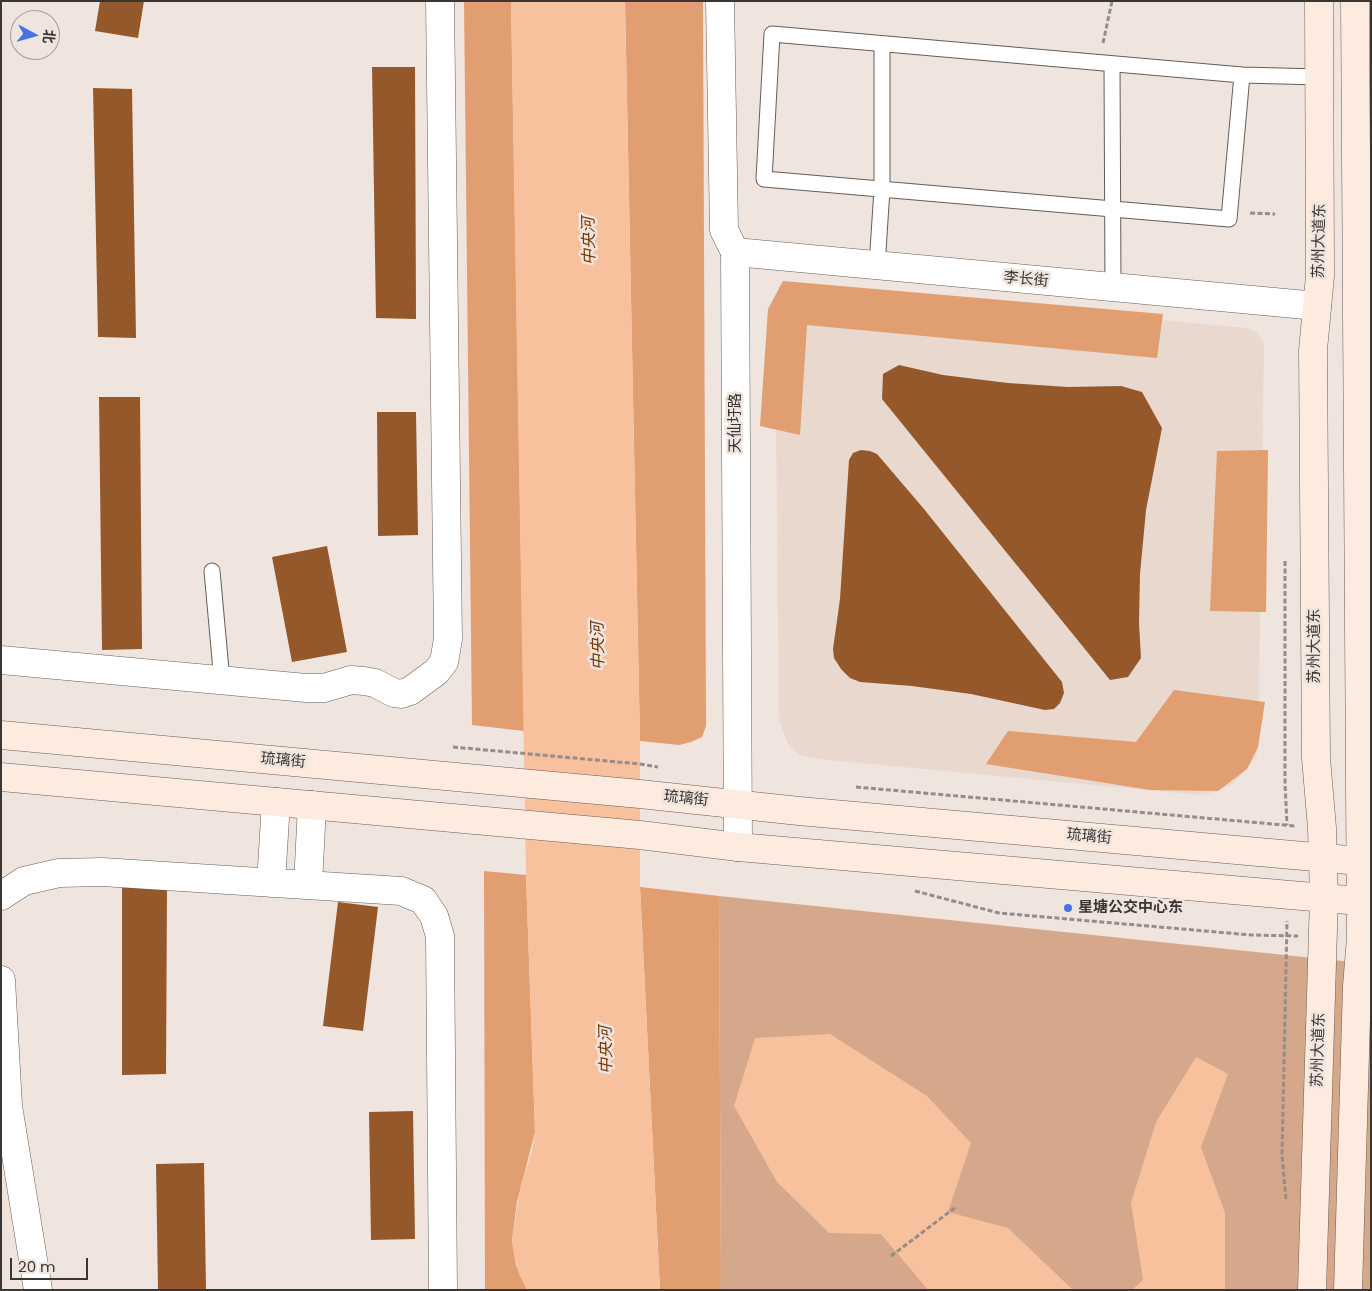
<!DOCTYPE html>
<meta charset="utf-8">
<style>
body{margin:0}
#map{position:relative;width:1372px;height:1291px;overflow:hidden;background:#efe4de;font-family:Poppins,"Noto Sans SC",sans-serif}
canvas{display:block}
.frame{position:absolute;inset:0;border:2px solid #3a3633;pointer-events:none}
.north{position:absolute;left:10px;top:10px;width:50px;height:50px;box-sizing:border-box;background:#efe4de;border:1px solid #a79e9a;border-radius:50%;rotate:96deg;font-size:14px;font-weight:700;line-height:20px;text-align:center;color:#3a3633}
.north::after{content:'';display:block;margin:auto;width:18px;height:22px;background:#4674e6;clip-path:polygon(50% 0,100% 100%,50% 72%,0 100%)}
.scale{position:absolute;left:10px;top:1258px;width:78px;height:22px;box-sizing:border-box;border:2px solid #3a3633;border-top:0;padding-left:6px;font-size:15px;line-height:18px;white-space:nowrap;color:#3a3633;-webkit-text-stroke:4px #efe4de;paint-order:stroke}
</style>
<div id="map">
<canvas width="1372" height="1291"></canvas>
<div class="frame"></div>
<div class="north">北</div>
<div class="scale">20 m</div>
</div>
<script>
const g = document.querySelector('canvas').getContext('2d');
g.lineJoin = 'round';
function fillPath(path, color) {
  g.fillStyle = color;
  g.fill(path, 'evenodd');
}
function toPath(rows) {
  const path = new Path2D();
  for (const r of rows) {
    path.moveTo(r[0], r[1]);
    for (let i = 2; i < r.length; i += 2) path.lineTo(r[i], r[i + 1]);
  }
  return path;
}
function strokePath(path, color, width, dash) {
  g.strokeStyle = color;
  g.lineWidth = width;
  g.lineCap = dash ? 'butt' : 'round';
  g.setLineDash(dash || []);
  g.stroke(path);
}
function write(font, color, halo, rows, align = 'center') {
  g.font = font + ' Poppins,"Noto Sans SC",sans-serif';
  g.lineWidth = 5;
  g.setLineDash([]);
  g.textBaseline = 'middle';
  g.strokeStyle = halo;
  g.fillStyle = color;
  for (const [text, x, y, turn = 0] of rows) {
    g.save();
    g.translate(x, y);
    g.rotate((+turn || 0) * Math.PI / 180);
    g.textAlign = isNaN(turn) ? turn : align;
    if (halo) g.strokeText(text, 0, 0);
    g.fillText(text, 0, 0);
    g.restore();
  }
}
fillPath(toPath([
 [813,289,1247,328,1258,333,1264,344,1258,747,1256,757,1234,783,1218,791,1200,795,819,759,799,755,788,744,779,720,775,315]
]), '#e8d8cd');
fillPath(toPath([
 [719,896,1371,964,1371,1290,721,1290]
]), '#d5a88b');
fillPath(toPath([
 [464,1,511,1,524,731,472,725],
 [625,1,703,1,706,726,702,737,691,742,679,745,640,741],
 [783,281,1163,314,1157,358,807,325,800,435,760,426,768,309],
 [1268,450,1266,612,1210,611,1217,451],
 [1174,690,1265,702,1258,747,1247,769,1218,791,1150,790,986,764,1008,731,1136,742],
 [484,871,526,875,535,1132,517,1202,512,1240,516,1265,527,1290,485,1290],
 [640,887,719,896,721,1290,660,1290]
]), '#e19e71');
fillPath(toPath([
 [511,1,625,1,640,741,640,887,660,1290,527,1290,519,1274,513,1249,512,1240,521,1184,532,1151,535,1132,526,875],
 [830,1034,927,1096,971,1143,948,1212,1008,1228,1073,1290,928,1290,881,1234,829,1233,777,1182,734,1106,755,1038],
 [1196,1057,1228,1074,1201,1147,1225,1213,1225,1290,1132,1290,1143,1280,1131,1203,1156,1122]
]), '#f8c19d');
fillPath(toPath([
 [100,1,144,1,138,38,95,31],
 [372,67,415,67,416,319,376,318],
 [93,88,132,89,136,338,98,337],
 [899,365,943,375,1008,383,1068,387,1121,386,1142,392,1162,428,1146,510,1140,574,1139,623,1141,658,1128,677,1110,680,882,399,883,374],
 [99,397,140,397,142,649,102,650],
 [377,412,416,412,418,535,378,536],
 [861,450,870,451,877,454,924,509,1062,682,1064,693,1060,703,1054,709,1045,710,971,694,912,686,860,682,850,678,841,669,834,658,833,649,840,599,849,460,853,453],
 [327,546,347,652,292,662,272,557],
 [122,887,167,887,166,1074,122,1075],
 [338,902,378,907,363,1031,323,1026],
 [413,1111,415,1239,371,1240,369,1112],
 [204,1163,206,1290,158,1290,156,1164]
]), '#94582b');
const service = toPath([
 [1112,64,1113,288],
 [1242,75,1229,219,764,179,772,34,1242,75,1320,77],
 [877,266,882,189,882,44],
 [212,571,222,681]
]);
const minor = toPath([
 [720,1,724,230,735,252],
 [1,660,306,688,324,688,351,680,364,681,375,683,394,693,401,694,410,691,436,672,444,662,448,639,440,1],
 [271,883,276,802],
 [308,885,312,805],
 [1,896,24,881,59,873,102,872,401,891,423,900,434,916,440,936,443,1290],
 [1,980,8,1106,38,1290]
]);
const tertiary = toPath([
 [738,847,735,252,1317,306]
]);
const secondary = toPath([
 [1,735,640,794,799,811,1371,862],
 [1,777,640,835,738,847,1371,902],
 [1312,1290,1324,897,1322,828,1316,758,1313,350,1320,276,1319,1],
 [1348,1290,1357,986,1361,938,1355,1]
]);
strokePath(service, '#665d57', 17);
strokePath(minor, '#665d57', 29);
strokePath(tertiary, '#665d57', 29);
strokePath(secondary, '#665d57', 29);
strokePath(toPath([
 [1103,43,1112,1],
 [1250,213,1275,214],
 [1285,561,1285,783,1287,825],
 [453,747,640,764,658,767],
 [856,787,1295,826],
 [915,891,999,913,1251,935,1298,936],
 [1286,1199,1282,1156,1287,921],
 [891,1256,956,1207]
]), '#948d88', 3, [5, 2.5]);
strokePath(service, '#fff', 15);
strokePath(minor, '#fff', 28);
strokePath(tertiary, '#fff', 28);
strokePath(secondary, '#fdebdf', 28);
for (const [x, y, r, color] of [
 [1068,908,5,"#4674e6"]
]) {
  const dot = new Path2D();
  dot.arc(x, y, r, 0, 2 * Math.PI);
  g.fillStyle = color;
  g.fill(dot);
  strokePath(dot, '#efe4de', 2);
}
write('15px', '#3a3633', '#efe4de', [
 ["苏州大道东",1320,241,-89],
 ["李长街",1026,280,5],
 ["天仙圩路",736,423,-90],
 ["苏州大道东",1315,646,-90],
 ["琉璃街",283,761,5],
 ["琉璃街",686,799,6],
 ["琉璃街",1089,837,5],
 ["苏州大道东",1319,1050,-88]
]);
write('bold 15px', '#3a3633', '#efe4de', [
 ["星塘公交中心东",1078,908]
], 'left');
write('italic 16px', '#753900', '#efe4de', [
 ["中央河",590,241,-91],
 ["中央河",599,646,-91],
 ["中央河",607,1050,-91]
]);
</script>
